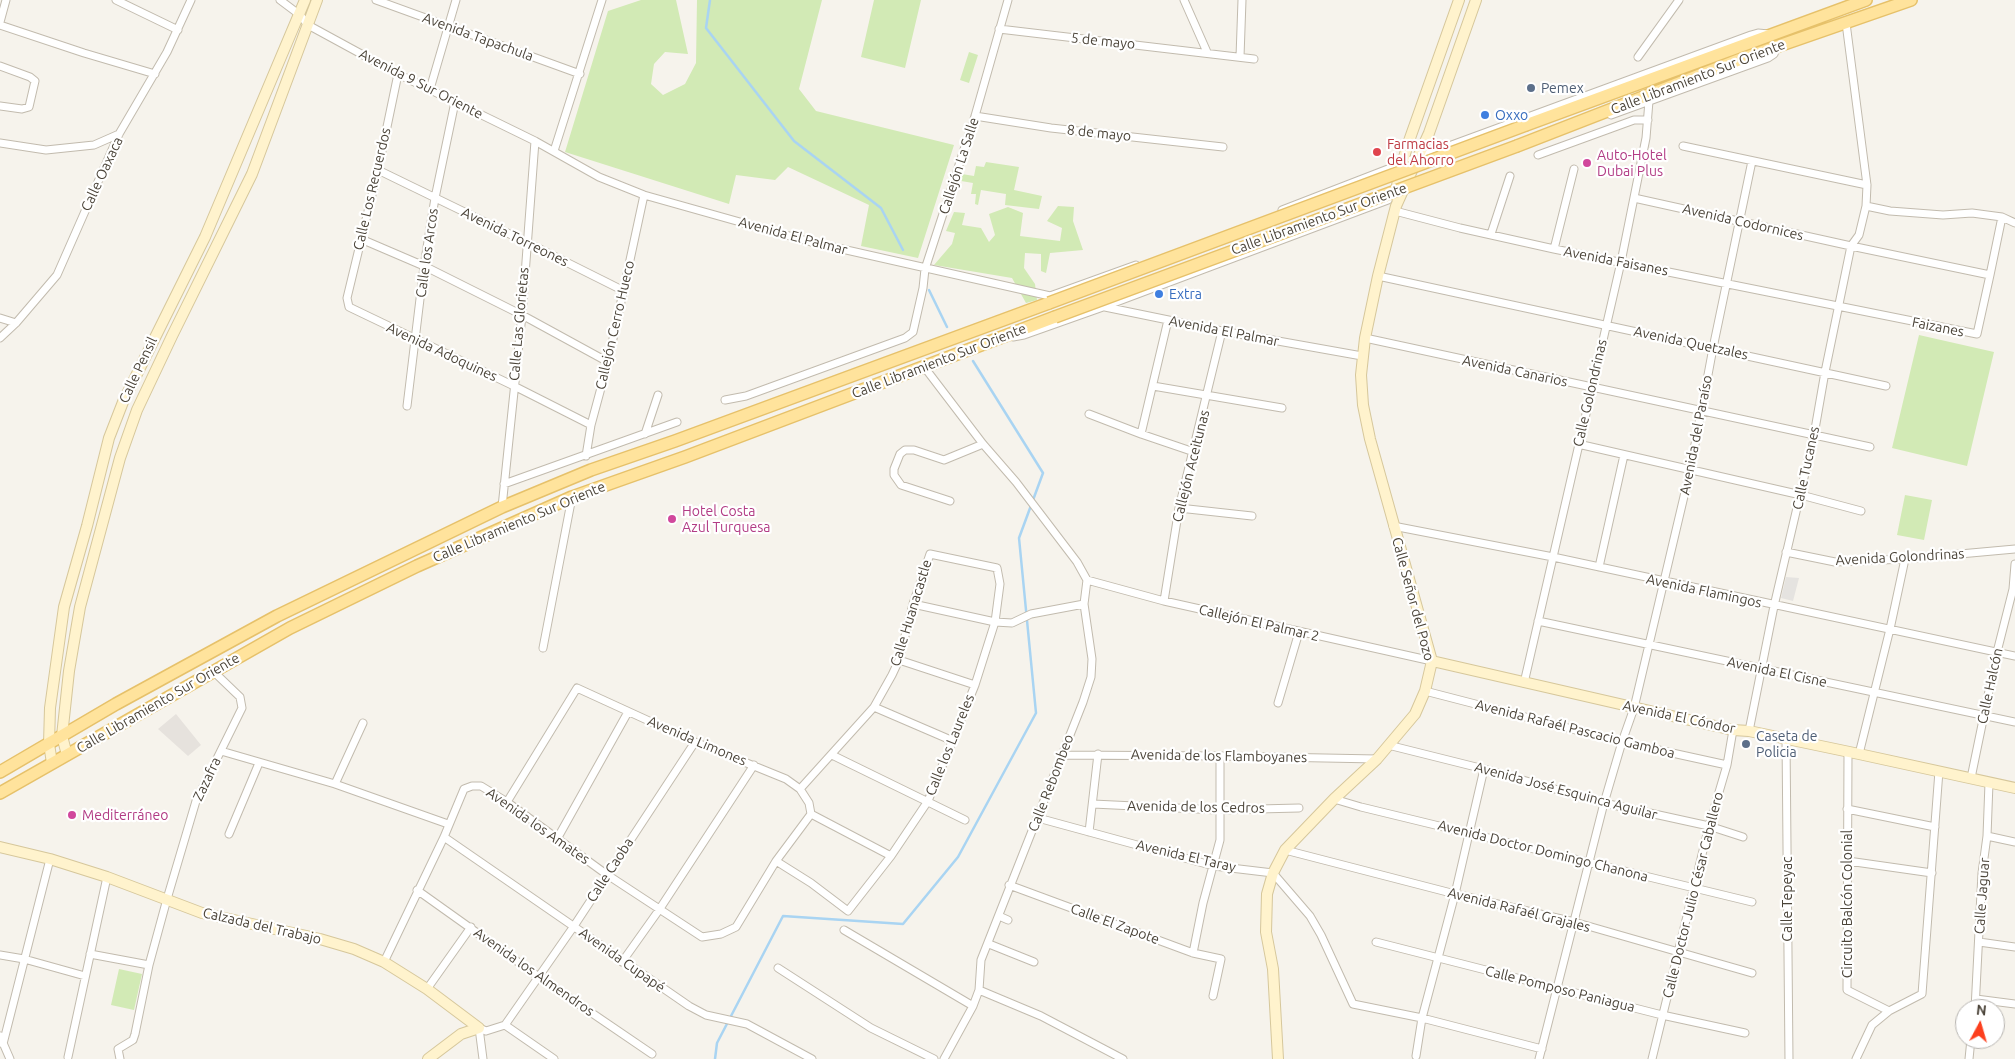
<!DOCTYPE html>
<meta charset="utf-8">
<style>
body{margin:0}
#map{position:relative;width:2015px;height:1059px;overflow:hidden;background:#f6f3ec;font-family:Ubuntu,sans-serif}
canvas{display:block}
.north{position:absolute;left:1955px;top:999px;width:50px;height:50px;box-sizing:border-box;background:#fff;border:1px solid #b7b4b0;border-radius:50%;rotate:6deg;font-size:14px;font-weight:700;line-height:20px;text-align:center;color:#4b4439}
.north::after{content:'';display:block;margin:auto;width:18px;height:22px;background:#fc3f1d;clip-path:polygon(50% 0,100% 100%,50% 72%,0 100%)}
</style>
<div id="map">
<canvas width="2015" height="1059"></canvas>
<div class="north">N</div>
</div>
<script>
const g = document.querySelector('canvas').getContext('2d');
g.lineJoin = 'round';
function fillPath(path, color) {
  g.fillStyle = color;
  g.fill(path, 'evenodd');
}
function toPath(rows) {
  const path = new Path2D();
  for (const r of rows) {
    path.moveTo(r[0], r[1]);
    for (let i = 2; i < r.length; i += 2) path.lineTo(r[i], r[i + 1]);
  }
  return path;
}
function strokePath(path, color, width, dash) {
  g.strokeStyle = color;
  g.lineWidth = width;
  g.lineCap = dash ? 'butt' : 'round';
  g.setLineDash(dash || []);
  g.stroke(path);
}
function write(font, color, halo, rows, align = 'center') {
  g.font = font + ' Ubuntu,sans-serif';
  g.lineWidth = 4.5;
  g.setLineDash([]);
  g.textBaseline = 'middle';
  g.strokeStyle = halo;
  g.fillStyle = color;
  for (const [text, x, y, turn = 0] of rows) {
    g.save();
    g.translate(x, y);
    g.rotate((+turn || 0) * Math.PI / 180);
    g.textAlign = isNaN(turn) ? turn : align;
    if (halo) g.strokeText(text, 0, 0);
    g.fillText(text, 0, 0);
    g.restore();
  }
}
fillPath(toPath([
 [176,714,201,745,188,756,158,729]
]), '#e6e2dd');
fillPath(toPath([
 [641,0,676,0,688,54,665,52,654,64,651,84,663,95,685,84,696,63,697,0,822,0,799,89,816,111,954,145,918,258,861,246,869,205,788,167,775,180,736,175,729,204,565,152,608,11],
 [874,0,921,0,905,68,861,57],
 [969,52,978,55,969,83,960,80],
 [986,162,1019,167,1014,190,1042,196,1039,209,1005,205,1006,194,981,190,978,205,975,204,976,194,971,194,973,183,961,181,962,174,974,176,976,166,984,167],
 [1058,206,1074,207,1073,221,1083,250,1050,253,1046,273,1041,271,1041,254,1025,253,1024,268,1035,284,1037,300,1026,303,1012,278,934,265,952,244,955,233,946,231,954,212,965,213,962,225,981,228,989,242,995,235,989,214,1008,207,1023,213,1020,236,1060,241,1062,228,1047,221],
 [1919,335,1994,352,1967,466,1892,448],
 [1905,495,1932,500,1924,540,1897,535],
 [119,969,142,974,134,1010,111,1005]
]), '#d2eab5');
fillPath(toPath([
 [1786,577,1799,578,1793,601,1781,598]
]), '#e5e3e0');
strokePath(toPath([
 [710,0,706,28,794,141,881,208,903,250],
 [929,290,947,327],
 [715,1059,717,1043,783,916,903,924,958,857,1036,713,1019,538,1043,473,973,361]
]), '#a9d4f2', 2.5);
const street = toPath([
 [116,0,178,30],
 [280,0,300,15,308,25,398,74,535,141,599,177,644,195,811,242,1059,298],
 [376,0,580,74],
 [1184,0,1207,52],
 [0,22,6,0],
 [1846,23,1867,185,1866,206,1890,211,1943,215,1972,213,2002,217,2015,223],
 [0,25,84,53,155,74],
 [999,29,1254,59],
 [1240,57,1242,0],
 [1638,57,1679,0],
 [0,66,30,77,35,81,29,107,22,109,0,106],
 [398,74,378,170,347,298,349,307,514,386,591,425],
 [430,89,456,0],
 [1611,115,1768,58,1774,54,1777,47],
 [975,116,1051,128,1223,147],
 [0,143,46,150,94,145,119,134],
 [1683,146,1867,185],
 [554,151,602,0],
 [1538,155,1634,120,1648,120],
 [378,170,526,242,624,291],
 [1634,198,1851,246,1990,275,2002,217],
 [1282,210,1419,157,1751,35,1758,33,1769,34],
 [1395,211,1460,228,1554,249,1977,334,1990,275],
 [1491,234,1510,176],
 [361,239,424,266,522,315,608,362],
 [1554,249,1574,169],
 [1378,276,1886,386],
 [1050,296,1136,265],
 [1105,307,1222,331,1362,356],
 [0,318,16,323],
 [1013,337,1024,335,1103,307,1388,200],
 [0,338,16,323,57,275,119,134,167,52,191,0],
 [1365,338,1870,447],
 [925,368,983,444,1016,482,1077,562,1087,580,1084,604,1092,659,1091,677,1083,702,981,960,979,990,973,1006,944,1059],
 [1153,386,1282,408],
 [725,400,746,396,905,338,913,332,923,288,925,269,975,116,1008,0],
 [407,406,424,266,435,198,455,102],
 [1089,414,1141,434,1194,452],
 [645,434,658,395],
 [1141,434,1168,320],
 [1578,444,1801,495,1861,511],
 [586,456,591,425,608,362,644,195],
 [504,484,677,422],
 [950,501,901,485,894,475,894,469,900,454,905,450,914,450,944,460,983,444],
 [502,507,522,315,535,141],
 [1179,508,1252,516],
 [1393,526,1553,557,2015,656],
 [1786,552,1835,562,1905,559,2015,549],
 [1599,567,1624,455],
 [1087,580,1164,601,1432,661],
 [1164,601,1179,508,1222,331],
 [913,604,995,622,1012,623,1031,614,1084,604],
 [1538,621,2015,722],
 [543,648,572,497],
 [899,660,975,685],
 [1524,683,1621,262,1646,138,1649,101],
 [1425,691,1622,742,1727,765],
 [1278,703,1299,632],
 [874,707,953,741],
 [1749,731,1774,606,1814,435,1825,372,1851,246,1859,235,1866,206],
 [1786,739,1789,1059],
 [1388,745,1484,769,1604,803,1709,826,1743,837],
 [221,751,335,784,448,824],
 [1848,752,1847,990,1889,1011,1922,994,1939,771],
 [1859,754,1890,629,1905,559],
 [832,755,965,820],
 [1062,755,1220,756,1377,759],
 [1971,778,1997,652,2013,589,2015,564],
 [335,784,363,723],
 [1334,799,1361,807,1752,902],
 [1093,804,1218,810,1299,808],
 [1847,809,1935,827],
 [811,814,891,856],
 [1038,818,1214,866,1273,873,1310,916,1321,935,1353,1004,1422,1018,1542,1049],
 [1089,832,1098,754],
 [229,834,259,763],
 [1987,836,2015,842],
 [444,837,689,1006,706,1015,747,1024,812,1059],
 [557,839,628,712],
 [1285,850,1455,894,1574,922,1752,973],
 [776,861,811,883,848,911,891,856,928,801,975,685,995,622,1000,584,997,568,930,554,913,604,899,660,892,675,874,707,800,789],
 [1848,861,1932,873],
 [1009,885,1193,953,1221,959,1213,996],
 [417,890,539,977,652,1054],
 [999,916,1008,920],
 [844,930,973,1006],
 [1376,942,1662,1015,1745,1033],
 [1979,942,2015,947],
 [989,944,1034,962],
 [1193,953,1203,903,1220,840,1220,756],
 [90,954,149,965],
 [0,955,24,959,85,976],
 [384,962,444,837,464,789,472,786,481,786,507,802,606,874,702,937,721,934,736,927,776,861,811,814,809,803,800,789,786,779,695,742,577,688,507,802],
 [622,962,659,910,754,765],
 [778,968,871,1028,934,1059],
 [427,989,471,927],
 [979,990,1041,1016,1123,1059],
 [1976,999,2015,1004],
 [1975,1009,1982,873,1987,836,1989,783],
 [505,1025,554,1059],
 [0,1036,10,1059],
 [3,1044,50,859],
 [1416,1056,1422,1018,1455,894,1484,769],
 [68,1057,107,877],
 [120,1059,118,1049,133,1040,135,1034,149,965,167,899,196,801,242,708,240,697,214,672],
 [483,1059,479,1028,486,1031,505,1025,574,926,695,742],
 [1539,1059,1604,803,1622,742,1634,708,1690,471,1713,348,1752,161],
 [1652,1059,1709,826,1727,765,1733,730],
 [1856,1059,1872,1025,1889,1011],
 [1969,1059,1971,1039]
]);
const secondary = toPath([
 [1395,196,1400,170,1409,141,1459,0],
 [1432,661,1733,730,1749,731,1859,754,2015,788],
 [67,755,62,736,69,671,80,607,120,458,137,410,172,336,252,174,317,0],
 [52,763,49,744,50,708,64,607,87,526,109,438,123,402,205,237,305,0],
 [0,847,50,859,107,877,202,913,320,939,354,949,384,962,427,989,479,1028],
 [428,1059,461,1034,479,1028],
 [1278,1059,1273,969,1266,932,1267,894,1273,873,1285,850,1334,799,1377,759,1415,714,1425,691,1432,661,1370,439,1363,405,1361,375,1365,338,1378,276,1396,206,1429,133,1476,0]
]);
const primary = toPath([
 [1526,125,1866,0],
 [1517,146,1741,59,1911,0],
 [0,772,116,704,277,616,502,507,591,470,675,441,1049,303],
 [0,793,290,628,417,566,572,497,685,457,1055,317]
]);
strokePath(street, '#c2bbae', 9);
strokePath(secondary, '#d6c79b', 12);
strokePath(primary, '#e6c16a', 14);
strokePath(street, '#fff', 7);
strokePath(secondary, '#fff3cd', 10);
strokePath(primary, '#ffe39c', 11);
const primaryBridge = toPath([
 [1049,303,1526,125],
 [1055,317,1517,146]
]);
strokePath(primaryBridge, '#e6c16a', 14, []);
strokePath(primaryBridge, '#ffe39c', 11);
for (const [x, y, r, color] of [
 [1531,88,5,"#5c6f8a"],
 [1485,115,5,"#3f7fe0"],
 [1377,152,5,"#e0444e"],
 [1587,163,5,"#d1479c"],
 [1159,294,5,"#3f7fe0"],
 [672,519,5,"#d1479c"],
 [1746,744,5,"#5c6f8a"],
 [72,815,5,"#d1479c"]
]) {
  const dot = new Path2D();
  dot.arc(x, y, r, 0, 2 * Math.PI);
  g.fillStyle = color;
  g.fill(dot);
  strokePath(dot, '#fff', 2);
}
write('14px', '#4b4439', '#fff', [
 ["Avenida Tapachula",478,37,20],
 ["5 de mayo",1103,41,6],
 ["Calle Libramiento Sur Oriente",1698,77,-21],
 ["Avenida 9 Sur Oriente",421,84,27],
 ["8 de mayo",1099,133,6],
 ["Callejón La Salle",959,166,-72],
 ["Calle Oaxaca",102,174,-65],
 ["Calle Los Recuerdos",372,189,-77],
 ["Calle Libramiento Sur Oriente",1319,219,-20],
 ["Avenida Codornices",1743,222,13],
 ["Avenida El Palmar",793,236,15],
 ["Avenida Torreones",515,237,26],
 ["Calle los Arcos",427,253,-82],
 ["Avenida Faisanes",1616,261,11],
 ["Calle Las Glorietas",519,324,-85],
 ["Callejón Cerro Hueco",615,325,-77],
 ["Faizanes",1938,327,11],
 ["Avenida El Palmar",1224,331,11],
 ["Avenida Quetzales",1691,343,12],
 ["Avenida Adoquines",442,352,25],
 ["Calle Libramiento Sur Oriente",939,361,-21],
 ["Calle Pensil",138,370,-65],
 ["Avenida Canarios",1515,371,12],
 ["Calle Golondrinas",1590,393,-77],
 ["Avenida del Paraíso",1696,435,-79],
 ["Callejón Aceitunas",1191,466,-76],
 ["Calle Tucanes",1806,468,-78],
 ["Calle Libramiento Sur Oriente",519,522,-23],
 ["Avenida Golondrinas",1900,557,-3],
 ["Avenida Flamingos",1704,591,12],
 ["Calle Señor del Pozo",1413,599,75],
 ["Calle Huanacastle",911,613,-73],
 ["Callejón El Palmar 2",1259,623,13],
 ["Avenida El Cisne",1777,672,12],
 ["Calle Halcón",1990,686,-78],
 ["Calle Libramiento Sur Oriente",158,703,-30],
 ["Avenida El Cóndor",1679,717,12],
 ["Avenida Rafaél Pascacio Gamboa",1575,729,14],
 ["Avenida Limones",697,741,23],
 ["Calle los Laureles",950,745,-68],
 ["Avenida de los Flamboyanes",1219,756,1],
 ["Zazafra",207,779,-65],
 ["Calle Rebombeo",1051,783,-69],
 ["Avenida José Esquinca Aguilar",1566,791,15],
 ["Avenida de los Cedros",1196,807,1],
 ["Avenida los Amates",538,826,35],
 ["Avenida Doctor Domingo Chanona",1543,851,14],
 ["Avenida El Taray",1186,856,13],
 ["Calle Caoba",610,870,-57],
 ["Calle Doctor Julio César Caballero",1693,895,-76],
 ["Calle Jaguar",1982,896,-86],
 ["Calle Tepeyac",1787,899,-90],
 ["Circuito Balcón Colonial",1847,904,-90],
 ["Avenida Rafaél Grajales",1519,910,14],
 ["Calle El Zapote",1115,924,20],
 ["Calzada del Trabajo",262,926,13],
 ["Avenida Cupapé",622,960,35],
 ["Avenida los Almendros",534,972,35],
 ["Calle Pomposo Paniagua",1560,989,14]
]);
write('14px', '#4e5e75', '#fff', [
 ["Pemex",1541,88],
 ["Caseta de",1756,736],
 ["Policia",1756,752]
], 'left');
write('14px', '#366cbe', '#fff', [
 ["Oxxo",1495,115],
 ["Extra",1169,294]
], 'left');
write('14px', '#be3a42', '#fff', [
 ["Farmacias",1387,144],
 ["del Ahorro",1387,160]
], 'left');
write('14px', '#b23c85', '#fff', [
 ["Auto-Hotel",1597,155],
 ["Dubai Plus",1597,171],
 ["Hotel Costa",682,511],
 ["Azul Turquesa",682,527],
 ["Mediterráneo",82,815]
], 'left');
</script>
